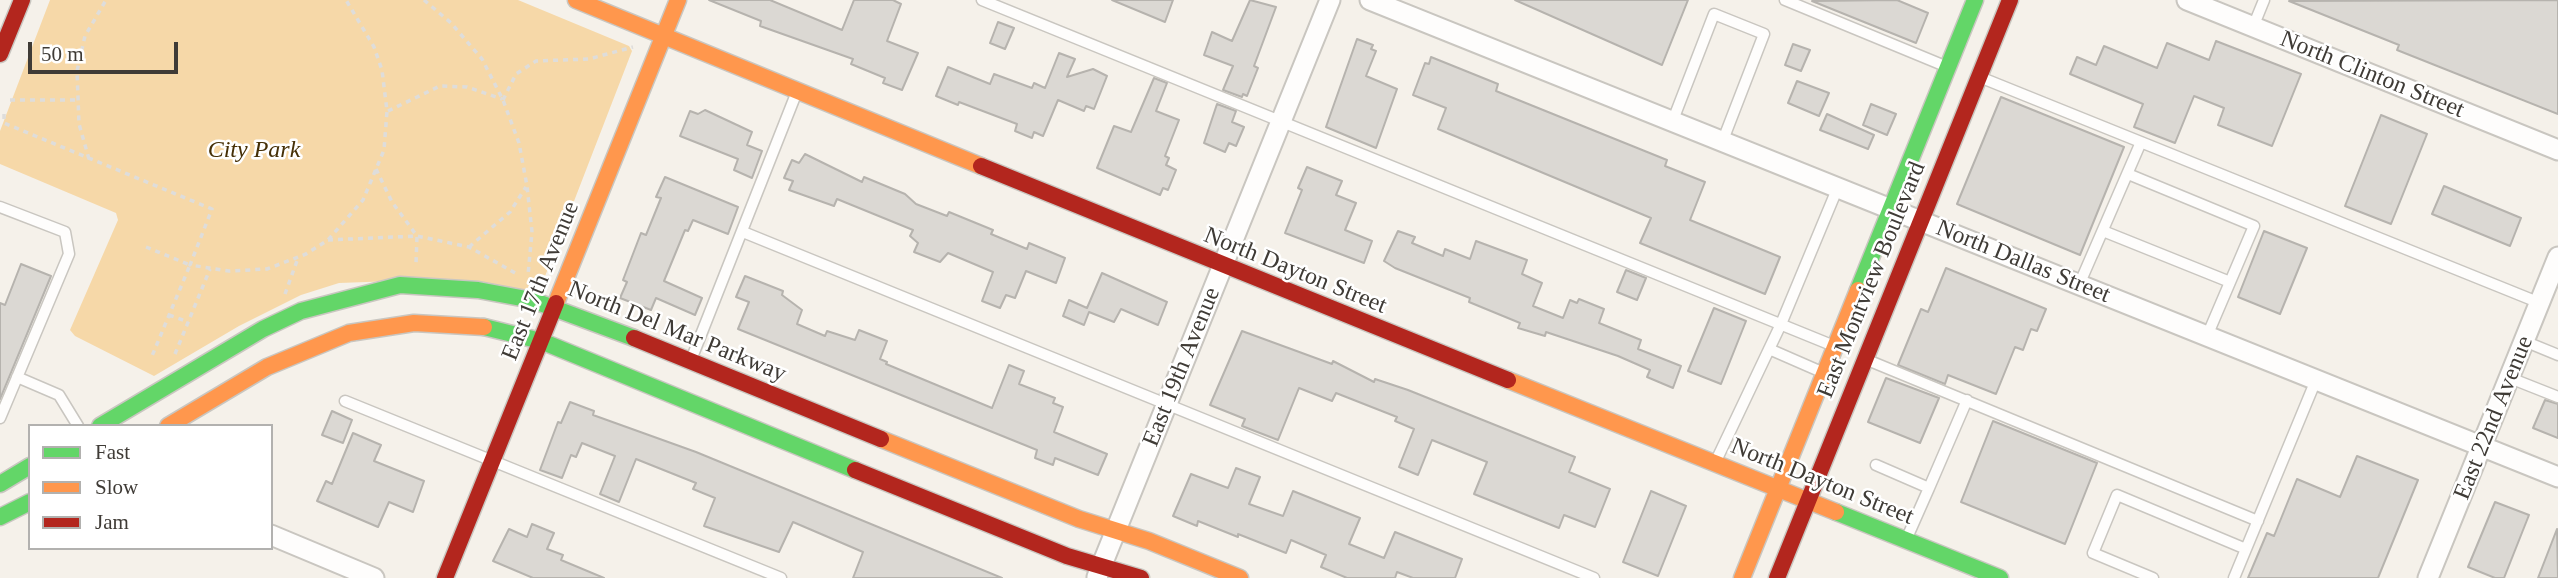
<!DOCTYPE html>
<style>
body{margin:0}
#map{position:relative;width:2558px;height:578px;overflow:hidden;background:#f5f1ea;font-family:Georgia,serif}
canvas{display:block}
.legend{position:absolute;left:28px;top:424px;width:245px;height:126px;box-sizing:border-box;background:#fff;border:2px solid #b2b1af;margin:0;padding:9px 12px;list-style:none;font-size:21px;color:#3f3b36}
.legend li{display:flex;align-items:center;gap:14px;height:35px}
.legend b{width:35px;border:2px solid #b2b1af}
.scale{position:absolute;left:28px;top:42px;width:150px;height:32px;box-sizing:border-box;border:4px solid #3f3b36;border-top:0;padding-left:9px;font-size:21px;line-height:24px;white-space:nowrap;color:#3f3b36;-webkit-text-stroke:5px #fff;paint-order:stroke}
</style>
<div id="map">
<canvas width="2558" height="578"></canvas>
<ul class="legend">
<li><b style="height:9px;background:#63d668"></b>Fast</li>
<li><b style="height:9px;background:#ff974d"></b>Slow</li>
<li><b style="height:9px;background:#b3261e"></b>Jam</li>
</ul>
<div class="scale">50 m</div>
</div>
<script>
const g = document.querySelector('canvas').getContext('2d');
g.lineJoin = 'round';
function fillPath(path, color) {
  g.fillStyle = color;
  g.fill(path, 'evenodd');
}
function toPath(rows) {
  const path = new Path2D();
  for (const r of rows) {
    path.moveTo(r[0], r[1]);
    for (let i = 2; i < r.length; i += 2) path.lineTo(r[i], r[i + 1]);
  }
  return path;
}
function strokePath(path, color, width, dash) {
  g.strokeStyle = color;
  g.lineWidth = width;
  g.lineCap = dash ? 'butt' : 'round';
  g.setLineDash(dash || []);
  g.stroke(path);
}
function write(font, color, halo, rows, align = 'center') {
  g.font = font + ' Georgia,serif';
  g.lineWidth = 5;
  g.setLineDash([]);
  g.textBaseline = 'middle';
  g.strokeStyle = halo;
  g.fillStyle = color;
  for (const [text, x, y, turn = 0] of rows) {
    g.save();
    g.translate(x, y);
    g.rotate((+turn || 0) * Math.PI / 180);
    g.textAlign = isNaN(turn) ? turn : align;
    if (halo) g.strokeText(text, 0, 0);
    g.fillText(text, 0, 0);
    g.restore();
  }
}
fillPath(toPath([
 [50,0,518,0,629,46,632,51,542,284,533,291,422,280,339,283,301,295,239,326,154,376,75,336,70,330,118,220,116,213,0,164,0,131]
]), '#f6d8a8');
const building = toPath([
 [709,0,770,0,842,30,854,0,893,0,901,4,887,41,918,53,902,90,883,83,885,78,851,64,853,59,760,26,761,21,709,0],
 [1112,0,1173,0,1165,22,1112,0],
 [1250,0,1276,7,1254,66,1258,68,1256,73,1247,96,1243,94,1242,97,1223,90,1233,66,1204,55,1212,32,1232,41,1250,0],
 [1515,0,1688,0,1662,65,1515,0],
 [1897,0,1928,13,1916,43,1812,1,1897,0],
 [2558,0,2558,114,2397,50,2399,45,2289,1,2558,0],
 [998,22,1014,28,1005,49,990,43,998,22],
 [1357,39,1373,45,1371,49,1376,51,1366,76,1397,89,1376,148,1326,127,1357,39],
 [2216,41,2301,74,2272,146,2218,125,2224,108,2194,96,2175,143,2134,127,2143,104,2070,74,2077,57,2096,65,2104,46,2157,68,2167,43,2209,60,2216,41],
 [1793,44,1810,50,1801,71,1785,65,1793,44],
 [1059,53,1075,59,1067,77,1093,69,1107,76,1094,109,1086,106,1084,111,1058,100,1043,136,1034,132,1032,138,1015,131,1017,124,959,102,958,105,936,96,948,67,990,84,994,74,1032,88,1034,83,1045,88,1059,53],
 [1431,57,1498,84,1496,91,1667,160,1665,166,1705,182,1690,220,1780,257,1765,294,1640,243,1651,218,1438,129,1446,108,1413,95,1425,63,1429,64,1431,57],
 [1154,78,1167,83,1156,111,1179,120,1165,156,1169,158,1166,165,1176,170,1168,190,1163,188,1160,195,1097,168,1114,126,1131,132,1154,78],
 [1797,81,1829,93,1819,116,1788,103,1797,81],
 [2001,97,2124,147,2080,255,1957,204,2001,97],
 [1217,104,1236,111,1232,122,1244,127,1236,146,1229,143,1225,152,1204,143,1217,104],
 [1871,104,1896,114,1887,135,1863,125,1871,104],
 [705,110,752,132,747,145,762,151,752,178,734,170,738,159,680,136,690,111,698,114,705,110],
 [1827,114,1874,135,1868,149,1820,130,1827,114],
 [2381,115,2427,134,2391,224,2345,206,2381,115],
 [805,154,862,182,864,177,905,194,916,204,947,216,949,212,993,230,991,234,1027,249,1029,243,1065,258,1056,283,1026,271,1015,298,1006,295,1000,308,982,301,993,272,948,253,940,262,914,252,918,243,910,236,913,230,837,199,834,206,789,190,793,181,784,178,792,160,799,163,805,154],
 [1307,167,1342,181,1336,195,1356,203,1345,230,1372,241,1364,263,1285,233,1302,190,1298,188,1307,167],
 [665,177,738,207,728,234,693,220,688,231,685,230,664,281,702,298,695,315,656,298,651,310,620,298,627,282,623,280,641,233,646,235,661,198,656,197,665,177],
 [2444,186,2521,218,2510,246,2432,214,2444,186],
 [1398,231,1415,237,1412,243,1443,256,1445,249,1470,259,1476,241,1527,260,1522,274,1542,283,1533,306,1563,318,1570,300,1577,303,1579,299,1604,309,1599,323,1641,340,1638,349,1681,366,1673,388,1647,377,1650,370,1618,356,1546,332,1545,336,1518,328,1520,323,1469,302,1470,298,1395,268,1384,261,1398,231],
 [2264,231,2307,248,2280,314,2238,297,2264,231],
 [21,264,51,276,0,399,0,303,5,305,21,264],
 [1946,268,2046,309,2037,331,2031,329,2023,350,2015,347,1996,394,1948,375,1945,384,1898,365,1921,309,1928,312,1946,268],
 [1626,270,1646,278,1637,300,1617,292,1626,270],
 [1102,273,1167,302,1158,325,1121,309,1114,322,1089,312,1084,325,1063,316,1069,300,1087,308,1102,273],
 [745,276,783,291,782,295,802,310,797,324,825,336,827,331,855,340,859,330,887,341,880,359,887,362,886,364,992,408,1009,365,1024,371,1019,384,1055,398,1053,403,1063,407,1054,432,1107,454,1098,475,1055,458,1053,465,1035,458,1037,450,738,329,749,302,736,297,745,276],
 [1714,308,1746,321,1721,384,1688,371,1714,308],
 [1242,331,1332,364,1333,361,1374,382,1375,379,1408,390,1575,457,1569,472,1610,489,1595,527,1564,515,1559,528,1474,494,1487,462,1432,440,1418,475,1399,467,1414,429,1395,421,1397,417,1336,393,1332,401,1299,388,1278,440,1242,426,1245,419,1210,405,1242,331],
 [1886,378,1939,398,1920,443,1868,422,1886,378],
 [2545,400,2558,404,2558,438,2533,428,2545,400],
 [570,402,594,411,593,415,696,452,1002,578,853,578,863,552,793,522,779,552,704,526,715,498,693,489,696,483,636,459,619,502,600,494,615,456,582,443,576,457,571,455,562,478,540,470,558,422,561,423,570,402],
 [332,411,352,420,343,443,322,435,332,411],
 [1993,421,2097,463,2065,544,1961,502,1993,421],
 [353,433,381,445,374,461,424,481,413,512,389,502,378,527,317,501,326,481,332,484,353,433],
 [2357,456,2418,480,2378,578,2248,578,2267,533,2274,536,2297,479,2340,497,2357,456],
 [1236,468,1260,477,1249,504,1283,516,1293,491,1360,518,1349,544,1384,558,1395,532,1462,559,1455,578,1413,578,1397,572,1395,578,1347,578,1321,567,1326,555,1291,540,1286,553,1238,534,1238,537,1198,521,1197,526,1173,516,1191,474,1228,488,1236,468],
 [1651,491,1686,506,1658,576,1623,562,1651,491],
 [2495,502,2529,515,2504,578,2495,578,2468,567,2495,502],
 [532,524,554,533,547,549,563,555,561,560,604,578,533,578,493,561,509,529,527,537,532,524],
 [2557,529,2558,578,2538,578,2557,529]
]);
fillPath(building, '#dbd8d3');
strokePath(building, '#b6b3ae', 2);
const lane = toPath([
 [982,0,1834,346],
 [1785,0,1945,66],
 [2253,27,2264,0],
 [1982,78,2540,303],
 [1673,120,1714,14,1764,34,1723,140],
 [2128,174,2254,226,2207,336],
 [0,207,65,232,69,254,0,418],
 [2103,231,2230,282],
 [743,232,1594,578],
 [2079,285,2141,142],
 [2524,341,2558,355],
 [1769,349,1824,373],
 [1865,359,2258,521],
 [691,360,796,94],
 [17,377,59,395,78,426],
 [2510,378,2558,397],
 [345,401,781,578],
 [1715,463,1781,324,1838,187],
 [1876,465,1929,488,1906,540],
 [1929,488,1967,400],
 [2153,578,2093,553,2117,495,2246,549],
 [2234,578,2316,380]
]);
const street = toPath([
 [1370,0,2558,477],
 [2187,0,2558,150],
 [271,535,374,578],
 [1097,577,1330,0],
 [2428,578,2558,257]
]);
const fast = toPath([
 [1858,290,1975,0],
 [484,327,541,341,855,470],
 [100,426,263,329,301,311,400,285,478,290,532,300,634,338],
 [0,484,30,466],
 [1836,512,2000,578],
 [0,517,30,502]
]);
const slow = toPath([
 [576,0,981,166],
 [556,303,678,0],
 [1508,380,1836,512],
 [168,426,267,367,349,333,414,323,484,327],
 [881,439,1079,519,1149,541,1240,578],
 [1742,578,1858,290]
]);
const jam = toPath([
 [0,54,22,0],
 [981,166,1508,380],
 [634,338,881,439],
 [855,470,1067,556,1141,578],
 [445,578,556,303],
 [1777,578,2010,0]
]);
strokePath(lane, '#c9c6c0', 13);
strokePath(street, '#c9c6c0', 23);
strokePath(fast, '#c9c6c0', 19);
strokePath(slow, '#c9c6c0', 19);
strokePath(jam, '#c9c6c0', 19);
strokePath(toPath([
 [424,0,451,23,482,59,503,100,519,143,527,186,532,232,528,275],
 [10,100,78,100],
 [503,100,516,74,536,61,589,59,633,47],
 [388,111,440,86,467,87,502,99],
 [4,114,4,123,212,209,190,265,229,271,267,269,306,254,328,240,363,200,384,150,387,111,382,70,374,47,346,0],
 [89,159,79,124,77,71,85,36,106,0],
 [376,169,392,202,417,236,416,264],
 [328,240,417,236,469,247,517,274],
 [146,247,190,265,152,356],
 [469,247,510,212,526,187],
 [285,294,298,258],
 [169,315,188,322],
 [175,354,210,269]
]), '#dedddb', 3.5, [5, 5]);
strokePath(lane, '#fefdfc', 10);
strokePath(street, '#fefdfc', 19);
strokePath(fast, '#63d668', 16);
strokePath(slow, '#ff974d', 16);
strokePath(jam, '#b3261e', 16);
write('24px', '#3f3b36', '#fff', [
 ["North Clinton Street",2372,75,22],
 ["North Dallas Street",2023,262,22],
 ["North Dayton Street",1295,271,22],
 ["East Montview Boulevard",1872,280,-68],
 ["East 17th Avenue",541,281,-68],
 ["North Del Mar Parkway",677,332,22],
 ["East 19th Avenue",1182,367,-68],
 ["East 22nd Avenue",2494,418,-68],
 ["North Dayton Street",1822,482,22]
]);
write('italic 24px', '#463007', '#fff', [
 ["City Park",254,151]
]);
</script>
